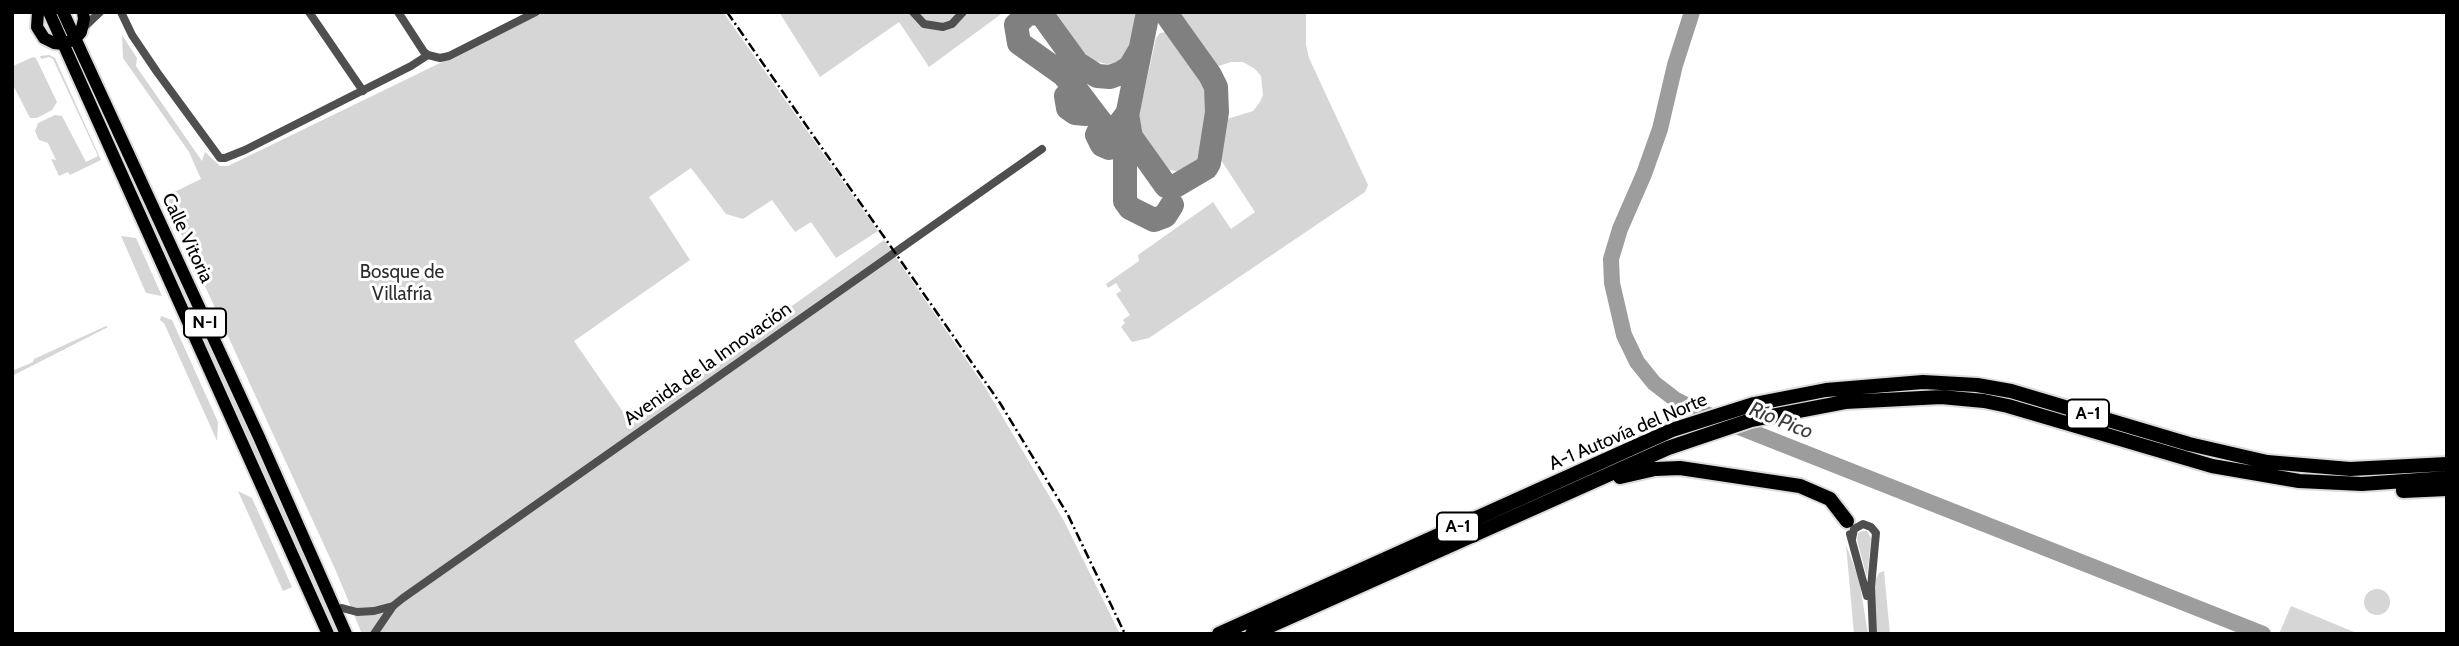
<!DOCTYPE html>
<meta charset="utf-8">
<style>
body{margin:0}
#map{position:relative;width:2459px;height:646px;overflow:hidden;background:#fff;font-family:Cabin,sans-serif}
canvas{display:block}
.frame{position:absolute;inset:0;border:14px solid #000;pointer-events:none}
</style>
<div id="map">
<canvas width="2459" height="646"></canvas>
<div class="frame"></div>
</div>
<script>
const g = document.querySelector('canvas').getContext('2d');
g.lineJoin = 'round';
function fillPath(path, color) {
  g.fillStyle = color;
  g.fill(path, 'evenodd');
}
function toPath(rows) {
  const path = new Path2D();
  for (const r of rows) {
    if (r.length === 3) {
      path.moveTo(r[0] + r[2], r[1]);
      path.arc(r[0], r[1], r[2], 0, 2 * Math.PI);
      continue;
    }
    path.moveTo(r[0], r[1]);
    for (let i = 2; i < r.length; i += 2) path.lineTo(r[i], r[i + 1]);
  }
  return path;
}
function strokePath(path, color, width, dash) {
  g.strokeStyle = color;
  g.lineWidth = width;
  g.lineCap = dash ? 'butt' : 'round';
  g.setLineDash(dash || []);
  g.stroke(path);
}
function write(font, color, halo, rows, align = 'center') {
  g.font = font + ' Cabin,sans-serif';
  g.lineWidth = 6;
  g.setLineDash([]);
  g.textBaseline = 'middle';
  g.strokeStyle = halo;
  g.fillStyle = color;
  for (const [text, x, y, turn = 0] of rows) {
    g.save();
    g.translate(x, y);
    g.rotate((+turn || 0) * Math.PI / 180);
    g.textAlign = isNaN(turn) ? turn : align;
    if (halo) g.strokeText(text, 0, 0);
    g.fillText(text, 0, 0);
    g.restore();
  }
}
fillPath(toPath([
 [545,12,723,12,878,231,836,258,811,222,795,232,772,200,743,219,726,214,691,168,649,197,690,260,574,341,630,422,884,240,985,387,1064,521,1120,634,362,634,336,571,164,197,201,179,189,152,123,58,122,35,137,58,136,66,202,161,205,152,220,166,228,166],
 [779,12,1004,12,929,67,899,22,820,77],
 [1055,12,1137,12,1130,47,1126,56,1117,63,1107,64,1094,61,1082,51],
 [1176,12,1306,12,1306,45,1309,58,1368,185,1365,192,1149,338,1132,342,1121,327,1125,323,1123,320,1130,315,1116,294,1121,291,1116,283,1108,288,1106,284,1139,261,1138,255,1213,202,1231,229,1255,212,1219,157,1221,139,1227,119,1253,111,1260,102,1263,95,1261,76,1255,69,1243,62,1231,62,1219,66,1213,63],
 [1166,32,1171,34,1205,82,1210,101,1201,157,1180,172,1166,169,1143,136,1139,115,1156,38,1160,33],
 [49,55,55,58,101,160,70,175,68,172,59,176,51,159,56,160,48,143,39,140,35,131,38,123,55,115,62,116,86,162,98,156,53,59,49,57,41,59,40,56],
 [33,57,36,58,57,102,52,110,37,118,30,118,12,83,13,66],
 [121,236,136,238,162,296,146,293],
 [193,311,282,503,339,634,334,634,192,312],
 [161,316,172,320,218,422,217,441,164,323,160,320],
 [106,326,108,327,12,376,12,371,33,362,34,359],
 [238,491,252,498,292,587,283,591],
 [1862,531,1867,531,1871,538,1867,578,1857,540,1858,533],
 [1846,545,1859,579,1868,634,1854,634],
 [1884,571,1890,634,1877,634,1874,608,1875,580,1879,573],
 [2377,602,13],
 [2291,606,2359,634,2279,634]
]), '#d6d6d6');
strokePath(toPath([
 [1692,12,1675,65,1660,129,1644,174,1620,229,1611,259,1612,283,1624,335,1637,362,1654,383,1676,400,1696,410,2263,634]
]), '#9d9d9d', 16);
strokePath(toPath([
 [1148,12,1125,126,1125,201,1130,208,1154,220,1165,216,1172,205],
 [1086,114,1075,113,1068,108,1066,96,1075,88,1102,124,1097,135,1102,145,1109,148,1116,146,1122,140,1125,126],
 [1127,114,1117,127,1110,128,1103,125,1064,75,1019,43,1016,25,1027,14,1036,13,1043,16,1077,63,1097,76,1110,77,1121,73,1130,67,1140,50],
 [1127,114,1131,137,1166,186,1172,188,1206,168,1209,163,1217,112,1216,87,1210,75,1165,12]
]), '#808080', 24);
const trunk = toPath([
 [38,12,37,27,44,38,54,43,63,44,75,39,81,32,84,19,83,12],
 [49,12,328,634],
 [63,12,259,437,346,634]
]);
const motorway = toPath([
 [1620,477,1655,469,1680,468,1800,486,1830,499,1847,521],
 [2403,491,2447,489],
 [1219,634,1672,430,1754,404,1826,390,1923,382,1977,385,2011,391,2189,444,2267,462,2350,469,2447,464],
 [1252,634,1668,448,1751,420,1845,402,1941,397,1984,401,2008,406,2212,466,2299,481,2362,484,2447,478]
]);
strokePath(trunk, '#dbdbdb', 16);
strokePath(motorway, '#dbdbdb', 18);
strokePath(toPath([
 [121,12,132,35,157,72,220,158,225,158,245,150,411,66,428,55],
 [309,12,363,91],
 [398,12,424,52,428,55,440,58,449,56,536,12],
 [913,12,924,24,943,27,952,24,963,12],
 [82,29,100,12],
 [1850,534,1867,596],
 [1852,539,1854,529,1863,524,1871,527,1876,533,1871,587,1873,634],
 [342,608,357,612,374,611,393,606],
 [374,634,393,606,403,598,1042,149]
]), '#4f4f4f', 8);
strokePath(trunk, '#000', 12);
strokePath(motorway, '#000', 14);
strokePath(toPath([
 [727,12,1000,403,1068,515,1125,634]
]), '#000', 2.5, [10, 3.5, 2, 3.5]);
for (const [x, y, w] of [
 [205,323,42],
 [2088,414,42],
 [1458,527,42]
]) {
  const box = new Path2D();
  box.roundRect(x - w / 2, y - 14.5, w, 29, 5);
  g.fillStyle = '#fff';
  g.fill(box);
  strokePath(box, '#000', 2);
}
write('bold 18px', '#000', null, [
 ["N-I",205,323],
 ["A-1",2088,414],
 ["A-1",1458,527]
]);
write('19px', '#000', '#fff', [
 ["Calle Vitoria",187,238,65],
 ["Avenida de la Innovación",708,364,-35],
 ["A-1 Autovía del Norte",1628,432,-23]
]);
write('19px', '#2d2d2d', '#fff', [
 ["Bosque de",402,272],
 ["Villafría",402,294]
]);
write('italic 21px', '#3e3e3e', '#fff', [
 ["Río Pico",1781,421,22]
]);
</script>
